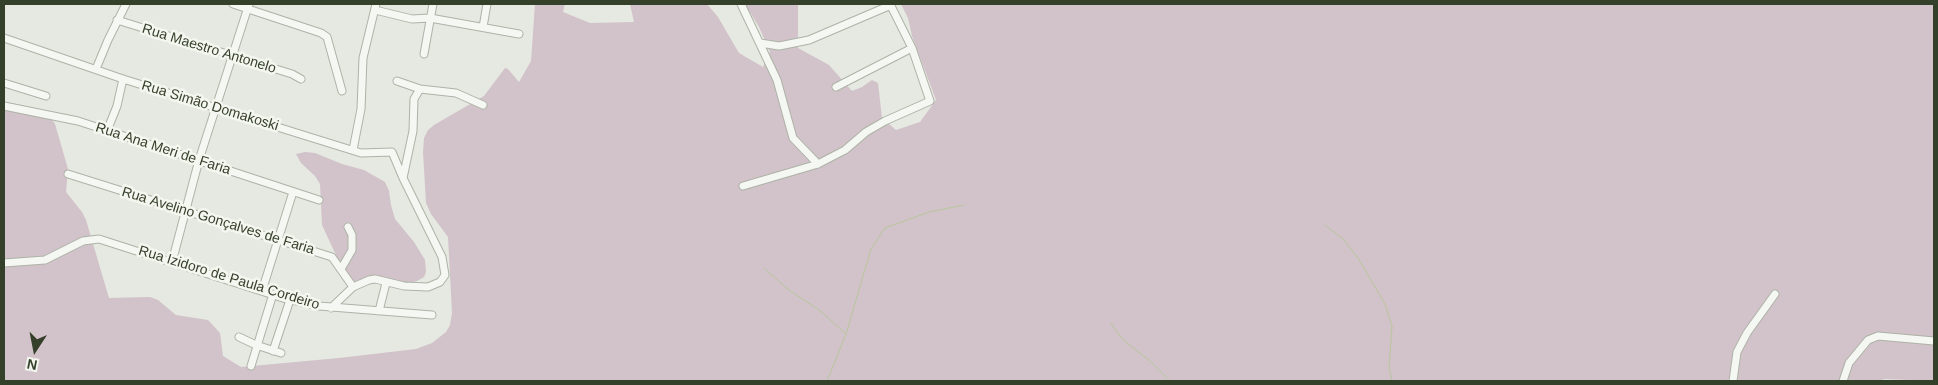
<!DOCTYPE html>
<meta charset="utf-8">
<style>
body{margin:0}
#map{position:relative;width:1938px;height:385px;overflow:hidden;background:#e5e9e1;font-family:Helvetica,sans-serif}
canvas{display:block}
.frame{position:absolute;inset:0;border:5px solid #35402a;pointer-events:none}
.north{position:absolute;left:10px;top:325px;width:50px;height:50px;-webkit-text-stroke:4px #f4f6f0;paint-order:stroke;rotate:191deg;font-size:14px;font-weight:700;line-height:20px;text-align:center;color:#35402a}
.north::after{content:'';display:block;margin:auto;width:18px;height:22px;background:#35402a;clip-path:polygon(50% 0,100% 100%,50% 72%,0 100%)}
</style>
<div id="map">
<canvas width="1938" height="385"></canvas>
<div class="frame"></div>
<div class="north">N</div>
</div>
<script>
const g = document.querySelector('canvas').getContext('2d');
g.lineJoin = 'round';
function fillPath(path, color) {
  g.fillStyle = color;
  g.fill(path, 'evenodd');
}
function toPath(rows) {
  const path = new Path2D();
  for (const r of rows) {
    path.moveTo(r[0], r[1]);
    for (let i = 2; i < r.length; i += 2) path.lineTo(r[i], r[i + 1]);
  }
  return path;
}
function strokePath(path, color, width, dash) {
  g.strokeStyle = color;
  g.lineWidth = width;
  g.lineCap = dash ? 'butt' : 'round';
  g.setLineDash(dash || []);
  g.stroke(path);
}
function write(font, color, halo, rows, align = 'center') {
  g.font = font + ' Helvetica,sans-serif';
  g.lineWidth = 5;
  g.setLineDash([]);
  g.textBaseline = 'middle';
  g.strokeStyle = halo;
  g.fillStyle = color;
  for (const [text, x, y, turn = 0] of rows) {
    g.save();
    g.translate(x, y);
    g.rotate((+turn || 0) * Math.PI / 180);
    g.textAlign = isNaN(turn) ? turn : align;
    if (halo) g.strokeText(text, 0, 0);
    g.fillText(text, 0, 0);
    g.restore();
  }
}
fillPath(toPath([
 [535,4,565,4,563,12,590,23,634,22,630,4,707,4,718,17,739,53,763,67,770,52,759,27,745,4,798,4,798,48,829,65,852,91,862,87,872,80,878,83,882,118,896,130,920,122,936,100,912,36,908,18,901,4,1934,4,1934,381,1884,379,1881,381,4,381,4,111,24,110,51,118,55,124,68,169,66,192,82,212,86,220,109,298,150,297,158,300,176,315,208,320,220,333,223,356,241,367,339,358,416,349,432,343,446,332,450,325,452,313,448,237,431,214,426,203,423,152,424,138,428,130,434,125,484,96,505,68,508,69,519,82,531,61],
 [305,152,315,153,342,164,364,170,385,182,389,191,391,205,395,219,414,242,425,260,426,272,424,277,417,281,409,283,356,282,350,280,342,268,322,225,320,184,315,176,301,163,296,154]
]), '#d2c2c9');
strokePath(toPath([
 [1325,225,1343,239,1358,258,1385,304,1392,326,1389,367,1392,381],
 [764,268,790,291,818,309,845,333],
 [1111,323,1122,339,1150,361,1170,381],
 [827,381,846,334,871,249,885,228,929,212,964,205]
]), '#b8c79d', 1);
const minor = toPath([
 [233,4,321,33,327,37,342,91],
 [741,4,777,80,793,138,818,164],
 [375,10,412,19,430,18,519,34],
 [117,20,292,74,301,79],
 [483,27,487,4],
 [4,38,123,79,361,153,392,152,403,178],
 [760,43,779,46,809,40,891,5],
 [424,54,433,4],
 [96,69,108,40,126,4],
 [397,81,420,89,456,93,483,105],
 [4,83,46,96],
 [836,87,912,48],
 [4,106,78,121,319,200],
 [107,131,117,106,123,79],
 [353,150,361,109,363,58,376,4],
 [68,174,332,257,353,287],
 [743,186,818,164,845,150,866,132,885,121,930,101,912,48,890,4],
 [172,262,199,160,249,4],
 [4,263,45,260,83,241,99,239,283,298,319,306,432,315],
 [341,269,352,250,352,235,348,227],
 [262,291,293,192],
 [331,308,353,287,369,280,375,279,404,286,428,287,440,282,445,275,442,257,403,178,413,131,414,99,420,89],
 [379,311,386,283],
 [239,337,256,345,281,353],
 [273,351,290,300],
 [251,366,273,294],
 [1733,381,1737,352,1747,333,1775,294],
 [1843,381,1849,363,1868,340,1878,336,1934,341]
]);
strokePath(minor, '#adb3a6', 9);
strokePath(minor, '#f5f7f3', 7);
write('14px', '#35402a', '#f4f6f0', [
 ["Rua Maestro Antonelo",209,49,17],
 ["Rua Simão Domakoski",210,106,17],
 ["Rua Ana Meri de Faria",163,149,18],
 ["Rua Avelino Gonçalves de Faria",218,221,17],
 ["Rua Izidoro de Paula Cordeiro",229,278,17]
]);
</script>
